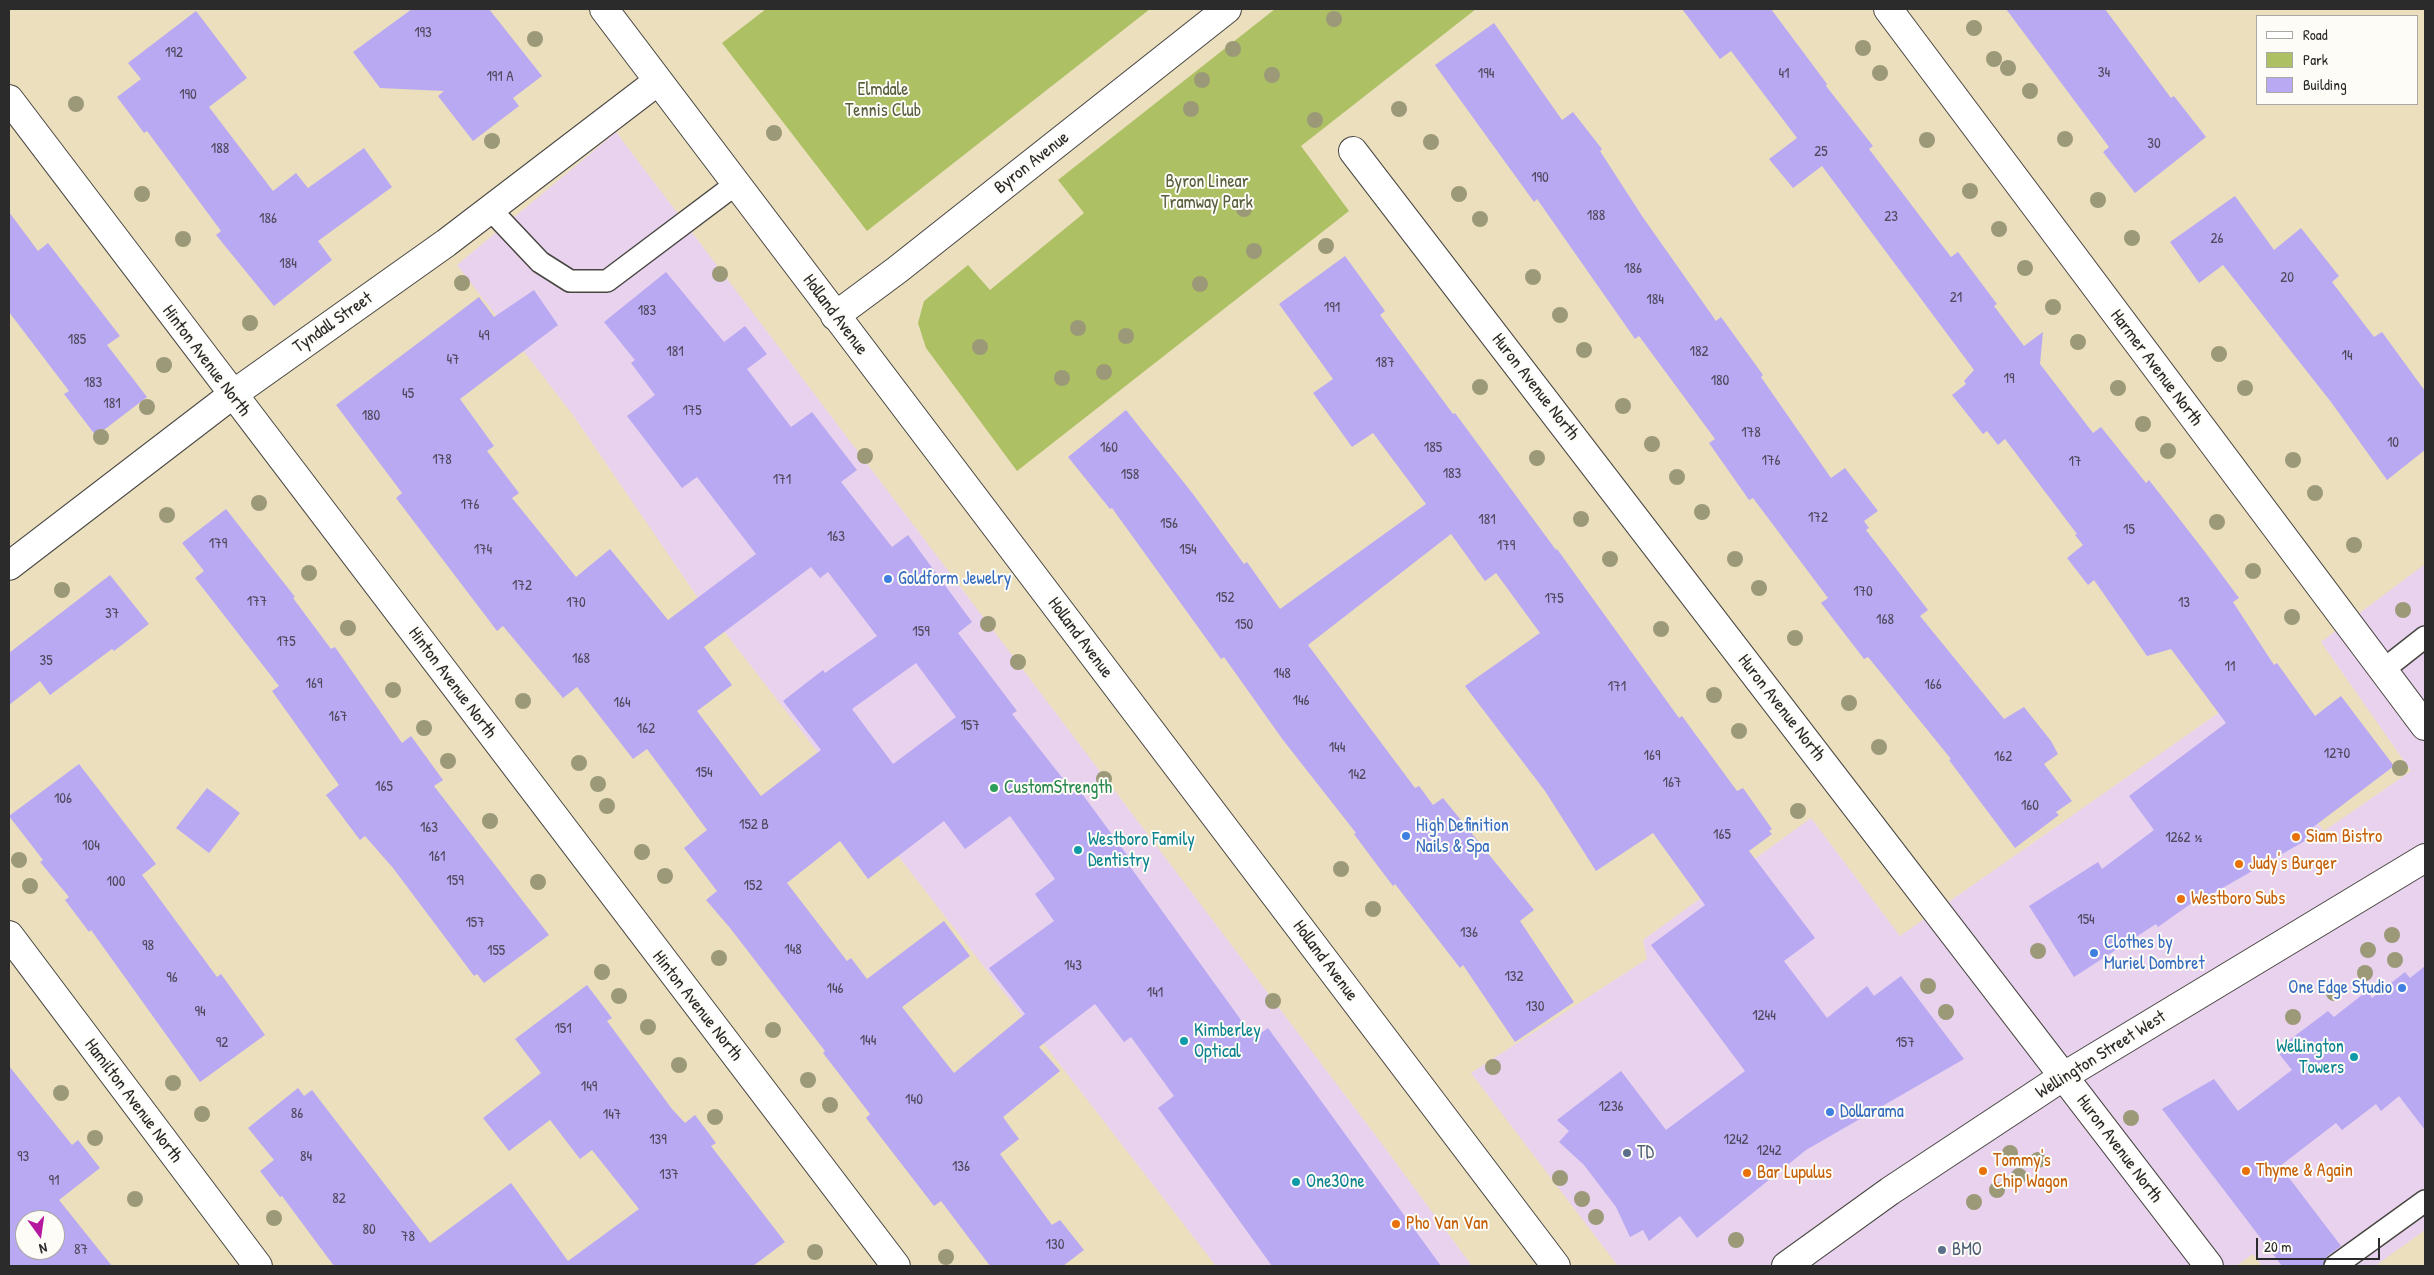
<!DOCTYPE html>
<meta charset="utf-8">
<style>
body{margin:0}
#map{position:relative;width:2434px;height:1275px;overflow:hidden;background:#ecdfbe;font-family:"Patrick Hand",sans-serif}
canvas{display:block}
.frame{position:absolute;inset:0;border:10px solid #2b2b2b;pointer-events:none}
.legend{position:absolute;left:2256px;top:15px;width:162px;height:90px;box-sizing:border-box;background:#fdfcf7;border:1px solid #a9a8a5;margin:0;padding:6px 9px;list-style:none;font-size:15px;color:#2b2b2b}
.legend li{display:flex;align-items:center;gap:10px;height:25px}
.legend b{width:25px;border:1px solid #a9a8a5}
.north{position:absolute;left:15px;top:1210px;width:50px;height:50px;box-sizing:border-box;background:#fdfcf7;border:1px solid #a9a8a5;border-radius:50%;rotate:166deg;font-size:14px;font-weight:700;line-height:20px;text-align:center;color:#2b2b2b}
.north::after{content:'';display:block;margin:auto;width:18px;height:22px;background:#b5179e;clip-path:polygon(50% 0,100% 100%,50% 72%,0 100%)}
.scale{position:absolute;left:2256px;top:1238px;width:124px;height:22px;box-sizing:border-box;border:2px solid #2b2b2b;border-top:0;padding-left:6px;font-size:15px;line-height:18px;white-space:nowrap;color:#2b2b2b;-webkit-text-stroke:4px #fdfcf7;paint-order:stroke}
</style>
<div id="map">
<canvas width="2434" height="1275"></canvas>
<div class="frame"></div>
<ul class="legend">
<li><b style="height:6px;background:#fff"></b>Road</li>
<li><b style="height:14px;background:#adc064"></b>Park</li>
<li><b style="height:14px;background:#b9a9f2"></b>Building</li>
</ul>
<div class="north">N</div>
<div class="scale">20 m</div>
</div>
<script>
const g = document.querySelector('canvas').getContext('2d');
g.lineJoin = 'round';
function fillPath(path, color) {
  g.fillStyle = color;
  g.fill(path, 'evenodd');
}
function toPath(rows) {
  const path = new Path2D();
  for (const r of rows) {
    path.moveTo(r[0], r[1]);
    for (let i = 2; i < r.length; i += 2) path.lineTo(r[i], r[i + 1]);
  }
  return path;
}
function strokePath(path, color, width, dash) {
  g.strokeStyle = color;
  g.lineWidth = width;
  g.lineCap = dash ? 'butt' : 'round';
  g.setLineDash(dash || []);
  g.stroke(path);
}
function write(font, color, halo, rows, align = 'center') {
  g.font = font + ' "Patrick Hand",sans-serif';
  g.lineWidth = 4;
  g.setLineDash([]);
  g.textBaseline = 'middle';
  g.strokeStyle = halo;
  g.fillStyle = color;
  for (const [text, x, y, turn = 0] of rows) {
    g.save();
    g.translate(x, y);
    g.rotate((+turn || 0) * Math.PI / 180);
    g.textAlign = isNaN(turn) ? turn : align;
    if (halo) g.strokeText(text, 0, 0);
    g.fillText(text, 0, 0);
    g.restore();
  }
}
fillPath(toPath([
 [616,132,1379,1140,1472,1266,1216,1266,696,595,573,415,457,265],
 [2425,564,2425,1230,2375,1266,2262,1266,2253,1254,2236,1266,1618,1266,1471,1073,1647,959,1643,940,1811,818,1900,936,2227,707,2324,831,2411,771,2321,642]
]), '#e9d2ee');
fillPath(toPath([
 [766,9,1150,9,867,231,722,43],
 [1275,9,1476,9,1301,146,1349,211,1017,471,926,348,918,323,924,301,968,265,990,290,1084,213,1058,180]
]), '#adc064');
fillPath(toPath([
 [412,9,489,9,542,76,513,98,519,106,473,141,438,96,444,91,380,88,353,52],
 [1682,9,1771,9,1827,84,1826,86,1873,146,1869,149,1951,257,1958,252,1997,304,1994,306,2024,346,2043,332,2040,364,2093,433,2101,427,2146,483,2149,480,2205,552,2239,598,2233,602,2274,665,2277,663,2315,716,2341,696,2394,766,2312,828,2317,834,2205,898,2203,895,2158,927,2156,924,2074,977,2029,906,2098,862,2102,869,2154,830,2129,796,2226,723,2171,649,2147,656,2094,580,2088,585,2067,558,2083,545,2075,535,2077,534,2005,439,1998,445,1987,431,1983,434,1952,395,1966,384,1964,381,1974,370,1822,166,1793,188,1769,159,1797,138,1731,51,1720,59],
 [2006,9,2105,9,2171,98,2174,96,2206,137,2135,193,2103,152,2109,147],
 [196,11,247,78,209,107,273,191,296,173,308,188,364,148,392,187,318,241,332,260,274,306,216,235,221,231,147,131,144,133,117,97,141,79,128,63],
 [1494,23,1562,120,1573,112,1602,149,1600,151,1642,216,1716,321,1721,317,1763,375,1761,377,1831,478,1845,468,1878,511,1864,521,1869,528,1866,530,1928,610,1920,616,2004,719,2024,707,2051,741,2058,754,2044,764,2072,801,2056,812,2059,815,2015,848,1949,760,1951,759,1868,657,1864,659,1821,603,1828,598,1753,498,1749,500,1709,443,1715,439,1639,336,1635,339,1537,199,1534,202,1435,65],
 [2235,196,2274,250,2301,228,2339,276,2332,282,2374,337,2382,332,2425,391,2425,450,2387,480,2331,402,2223,265,2199,283,2170,242],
 [9,212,38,251,48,243,120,336,107,345,147,397,96,436,64,394,69,391,9,312],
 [1345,256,1385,311,1380,315,1453,414,1455,413,1556,550,1557,549,1679,718,1682,716,1737,791,1743,788,1772,829,1769,831,1772,834,1749,851,1815,938,1784,961,1827,1018,1867,986,1874,996,1901,976,1964,1059,1806,1150,1697,1238,1680,1216,1649,1241,1643,1230,1630,1237,1616,1207,1584,1165,1559,1142,1569,1131,1557,1120,1621,1071,1666,1130,1745,1071,1651,945,1705,905,1653,833,1596,871,1545,791,1465,686,1540,633,1496,573,1485,581,1451,534,1308,645,1415,788,1419,786,1433,805,1443,798,1534,910,1520,921,1574,1002,1515,1042,1463,965,1460,968,1395,884,1393,886,1380,869,1354,834,1356,833,1283,740,1224,657,1221,659,1112,508,1110,509,1068,457,1126,410,1193,494,1244,564,1247,562,1280,609,1426,504,1373,433,1352,447,1313,393,1333,379,1279,304],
 [666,272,724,342,745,326,767,354,747,369,791,427,812,412,857,470,841,482,892,547,908,535,972,622,958,633,1017,711,1012,714,1075,794,1080,791,1130,859,1126,861,1254,1038,1268,1028,1441,1266,1272,1266,1158,1108,1174,1096,1131,1037,1124,1042,1095,1004,1039,1047,1060,1071,1003,1117,1019,1139,1000,1154,1052,1225,1060,1220,1084,1250,1063,1266,990,1266,941,1201,934,1206,866,1118,870,1114,823,1053,825,1051,730,928,706,900,717,891,684,848,707,830,647,749,633,759,577,687,563,698,503,626,497,631,396,498,402,493,336,405,479,297,494,317,534,290,558,325,460,399,494,446,487,451,519,493,512,498,576,577,610,549,668,620,756,554,697,477,682,488,627,416,655,395,631,363,635,360,604,322],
 [811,567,820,578,828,572,877,636,825,673,823,670,783,701,821,750,761,796,697,711,732,685,704,647],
 [916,663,956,717,893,764,852,709],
 [1010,816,1055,879,1035,894,1054,921,989,968,1025,1014,954,1073,902,1007,970,956,944,921,867,979,851,958,847,961,787,883,840,841,868,879,944,821,965,849],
 [226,509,295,597,293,598,331,649,335,647,402,743,411,736,443,780,434,786,549,935,484,983,477,974,474,976,393,868,365,836,360,840,326,795,339,785,272,691,279,686,195,578,204,571,182,543],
 [110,575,149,624,114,651,112,649,50,695,40,681,9,705,9,653],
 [79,764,156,864,142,875,217,977,221,974,265,1035,200,1082,91,930,89,932,65,900,69,897,40,862,43,860,9,816],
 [207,788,240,813,209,853,176,828],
 [2425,966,2425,1130,2399,1096,2381,1111,2376,1104,2342,1130,2336,1123,2280,1166,2341,1246,2327,1256,2323,1266,2282,1266,2162,1109,2214,1079,2238,1111,2292,1070,2276,1050,2328,1011,2334,1017,2367,991,2372,998,2405,972,2410,978],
 [587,985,612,1018,607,1021,672,1109,685,1123,695,1115,716,1143,711,1146,785,1242,753,1266,334,1266,282,1196,280,1197,260,1171,274,1160,248,1128,298,1088,304,1096,312,1090,430,1243,511,1183,568,1261,639,1209,592,1150,580,1159,550,1120,509,1151,483,1118,541,1073,515,1039],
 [9,1066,72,1145,78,1140,100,1168,59,1200,112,1266,9,1266],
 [25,1220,55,1220,55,1250,25,1250]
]), '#b9a9f2');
const lane = toPath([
 [490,209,540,262,570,281,607,281,736,184],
 [2383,670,2425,637],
 [2335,1266,2425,1201]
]);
const street = toPath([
 [1888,9,2425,726],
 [9,99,896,1266],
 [1353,151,2209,1266],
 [9,935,258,1266]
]);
const secondary = toPath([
 [604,9,1556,1266],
 [835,316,897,270,1227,9],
 [9,566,232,395,446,243,658,81],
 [1786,1266,1890,1191,2064,1076,2425,858]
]);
strokePath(lane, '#484641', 24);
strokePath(street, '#484641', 30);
strokePath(secondary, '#484641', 30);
strokePath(lane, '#fff', 21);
strokePath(street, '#fff', 28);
strokePath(secondary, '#fff', 28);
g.fillStyle = '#9b9978';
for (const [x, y] of [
 [1334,19],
 [1974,28],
 [535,39],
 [1863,48],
 [1233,49],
 [1994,59],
 [2008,68],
 [1880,73],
 [1272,75],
 [1202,80],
 [2030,91],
 [76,104],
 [1191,109],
 [1399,109],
 [1315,120],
 [774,133],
 [2065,139],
 [1927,140],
 [492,141],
 [1431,142],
 [1970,191],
 [142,194],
 [1459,194],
 [2098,200],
 [1244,209],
 [1480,219],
 [1999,229],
 [2132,238],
 [183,239],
 [1326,246],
 [1254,251],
 [2025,268],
 [720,274],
 [1533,277],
 [462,283],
 [1200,284],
 [2053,307],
 [1560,315],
 [250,323],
 [1078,328],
 [1126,336],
 [2078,342],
 [980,347],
 [1584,350],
 [2219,354],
 [164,365],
 [1104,372],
 [1062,378],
 [1480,387],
 [2118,388],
 [2245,388],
 [1623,406],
 [147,407],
 [2143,424],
 [101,437],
 [1652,444],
 [2168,451],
 [865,456],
 [1537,458],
 [2293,460],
 [1677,477],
 [2315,493],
 [259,503],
 [1702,512],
 [167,515],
 [1581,519],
 [2217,522],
 [2354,545],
 [1610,559],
 [1735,559],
 [2253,571],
 [309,573],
 [1759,588],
 [62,590],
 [2403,610],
 [2292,617],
 [988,624],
 [348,628],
 [1661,629],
 [1795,638],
 [1018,662],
 [393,690],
 [1714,695],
 [523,701],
 [1849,703],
 [424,728],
 [1739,731],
 [1879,747],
 [448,761],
 [579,763],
 [2400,768],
 [1104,779],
 [598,784],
 [607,806],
 [1798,811],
 [490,821],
 [642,852],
 [19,860],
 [1341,869],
 [665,876],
 [538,882],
 [30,886],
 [1373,909],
 [2392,935],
 [2368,950],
 [2038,951],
 [719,958],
 [2395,960],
 [602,972],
 [2365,973],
 [1928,986],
 [2334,993],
 [619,996],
 [1273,1001],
 [1946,1012],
 [2293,1017],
 [648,1027],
 [773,1030],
 [679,1065],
 [1493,1067],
 [808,1080],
 [173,1083],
 [61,1093],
 [830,1105],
 [202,1114],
 [715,1117],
 [2131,1118],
 [95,1138],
 [2010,1153],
 [2038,1160],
 [2019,1176],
 [1560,1178],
 [1997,1190],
 [135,1199],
 [1582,1199],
 [1974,1202],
 [1596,1217],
 [274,1218],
 [1736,1240],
 [815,1252],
 [946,1257]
]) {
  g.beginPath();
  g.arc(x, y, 8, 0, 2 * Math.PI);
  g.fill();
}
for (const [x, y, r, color] of [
 [888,579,5,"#3f7fe0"],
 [994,788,5,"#2e9e5b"],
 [1406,836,5,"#3f7fe0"],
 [2296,837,5,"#e8710a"],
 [1078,850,5,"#0f9aa8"],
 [2239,864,5,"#e8710a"],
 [2181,899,5,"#e8710a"],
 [2094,953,5,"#3f7fe0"],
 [2402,988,5,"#3f7fe0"],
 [1184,1041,5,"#0f9aa8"],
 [2354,1057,5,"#0f9aa8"],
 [1830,1112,5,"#3f7fe0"],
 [1627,1153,5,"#5c6f8a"],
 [1983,1171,5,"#e8710a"],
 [2246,1171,5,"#e8710a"],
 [1747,1173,5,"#e8710a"],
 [1296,1182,5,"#0f9aa8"],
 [1396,1224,5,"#e8710a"],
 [1942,1250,5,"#5c6f8a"]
]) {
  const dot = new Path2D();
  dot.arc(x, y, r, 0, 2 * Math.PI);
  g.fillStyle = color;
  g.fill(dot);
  strokePath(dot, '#fdfcf7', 2);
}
write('15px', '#4e4a5d', null, [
 ["193",423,33],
 ["192",174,53],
 ["34",2104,73],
 ["194",1486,74],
 ["41",1784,74],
 ["191 A",500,77],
 ["190",188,95],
 ["30",2154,144],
 ["188",220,149],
 ["25",1821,152],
 ["190",1540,178],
 ["188",1596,216],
 ["23",1891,217],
 ["186",268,219],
 ["26",2217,239],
 ["184",288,264],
 ["186",1633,269],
 ["20",2287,278],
 ["21",1956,298],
 ["184",1655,300],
 ["191",1332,308],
 ["183",647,311],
 ["49",484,336],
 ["185",77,340],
 ["181",675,352],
 ["182",1699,352],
 ["14",2347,356],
 ["47",453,360],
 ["187",1385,363],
 ["19",2009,379],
 ["180",1720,381],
 ["183",93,383],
 ["45",408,394],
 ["181",112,404],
 ["175",692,411],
 ["180",371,416],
 ["178",1751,433],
 ["10",2393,443],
 ["160",1109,448],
 ["185",1433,448],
 ["178",442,460],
 ["176",1771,461],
 ["17",2075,462],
 ["183",1452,474],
 ["158",1130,475],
 ["171",782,480],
 ["176",470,505],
 ["172",1818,518],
 ["181",1487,520],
 ["156",1169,524],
 ["15",2129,530],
 ["163",836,537],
 ["179",218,544],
 ["179",1506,546],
 ["174",483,550],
 ["154",1188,550],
 ["172",522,586],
 ["170",1863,592],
 ["152",1225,598],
 ["175",1554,599],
 ["177",257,602],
 ["170",576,603],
 ["13",2184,603],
 ["37",112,614],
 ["168",1885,620],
 ["150",1244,625],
 ["159",921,632],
 ["175",286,642],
 ["168",581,659],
 ["35",46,661],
 ["11",2230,667],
 ["148",1282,674],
 ["169",314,684],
 ["166",1933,685],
 ["171",1617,687],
 ["146",1301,701],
 ["164",622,703],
 ["167",338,717],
 ["157",970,726],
 ["162",646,729],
 ["144",1337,748],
 ["1270",2337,754],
 ["169",1652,756],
 ["162",2003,757],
 ["154",704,773],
 ["142",1357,775],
 ["167",1672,783],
 ["165",384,787],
 ["106",63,799],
 ["160",2030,806],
 ["152 B",754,825],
 ["163",429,828],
 ["165",1722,835],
 ["1262 ½",2184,838],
 ["104",91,846],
 ["161",437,857],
 ["159",455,881],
 ["100",116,882],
 ["152",753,886],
 ["154",2086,920],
 ["157",475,923],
 ["136",1469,933],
 ["98",148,946],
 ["148",793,950],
 ["155",496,951],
 ["143",1073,966],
 ["132",1514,977],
 ["96",172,978],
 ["146",835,989],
 ["141",1155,993],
 ["130",1535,1007],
 ["94",200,1012],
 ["1244",1764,1016],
 ["151",563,1029],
 ["144",868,1041],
 ["92",222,1043],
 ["157",1905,1043],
 ["149",589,1087],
 ["140",914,1100],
 ["1236",1611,1107],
 ["86",297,1114],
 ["147",612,1115],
 ["139",658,1140],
 ["1242",1736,1140],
 ["1242",1769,1151],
 ["93",23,1157],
 ["84",306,1157],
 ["136",961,1167],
 ["137",669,1175],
 ["91",54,1181],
 ["82",339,1199],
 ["80",369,1230],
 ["78",408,1237],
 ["130",1055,1245],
 ["87",81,1250]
]);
write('18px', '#585f3f', '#fdfcf7', [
 ["Elmdale",883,90],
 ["Tennis Club",883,111],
 ["Byron Linear",1207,182],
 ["Tramway Park",1207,203]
]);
write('18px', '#2b2b2b', '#fdfcf7', [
 ["Byron Avenue",1032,163,-38],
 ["Holland Avenue",835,315,53],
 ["Tyndall Street",333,323,-35],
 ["Hinton Avenue North",206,361,53],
 ["Harmer Avenue North",2156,368,53],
 ["Huron Avenue North",1535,387,52],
 ["Holland Avenue",1080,638,53],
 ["Hinton Avenue North",452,683,53],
 ["Huron Avenue North",1781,708,52],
 ["Holland Avenue",1325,961,53],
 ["Hinton Avenue North",697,1006,52],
 ["Wellington Street West",2101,1055,-32],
 ["Hamilton Avenue North",133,1101,53],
 ["Huron Avenue North",2119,1149,53]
]);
write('18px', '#366cbe', '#fdfcf7', [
 ["Goldform Jewelry",898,579],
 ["High Definition",1416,826],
 ["Nails & Spa",1416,847],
 ["Clothes by",2104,943],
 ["Muriel Dombret",2104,964],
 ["One Edge Studio",2392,988,"right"],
 ["Dollarama",1840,1112]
], 'left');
write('18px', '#27864d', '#fdfcf7', [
 ["CustomStrength",1004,788]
], 'left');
write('18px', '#c56008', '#fdfcf7', [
 ["Siam Bistro",2306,837],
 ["Judy's Burger",2249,864],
 ["Westboro Subs",2191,899],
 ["Tommy's",1993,1161],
 ["Chip Wagon",1993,1182],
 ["Thyme & Again",2256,1171],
 ["Bar Lupulus",1757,1173],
 ["Pho Van Van",1406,1224]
], 'left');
write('18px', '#0d838f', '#fdfcf7', [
 ["Westboro Family",1088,840],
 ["Dentistry",1088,861],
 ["Kimberley",1194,1031],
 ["Optical",1194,1052],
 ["Wellington",2344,1047,"right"],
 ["Towers",2344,1068,"right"],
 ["One3One",1306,1182]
], 'left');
write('18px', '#4e5e75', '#fdfcf7', [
 ["TD",1637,1153],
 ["BMO",1952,1250]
], 'left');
</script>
